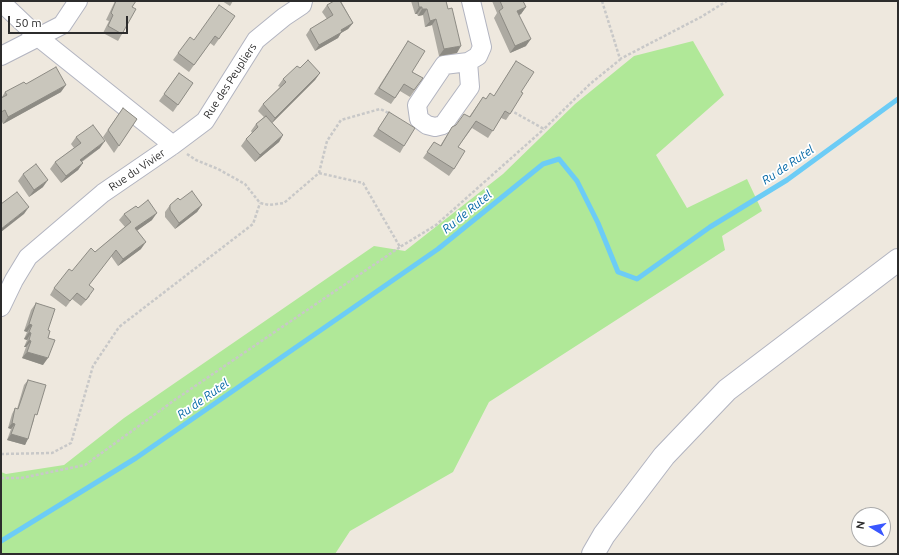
<!DOCTYPE html>
<style>
body{margin:0}
#map{position:relative;width:899px;height:555px;overflow:hidden;background:#eee8de;font-family:Ubuntu,sans-serif}
canvas{display:block}
.frame{position:absolute;inset:0;border:2px solid #2c2c2c;pointer-events:none}
.north{position:absolute;left:851px;top:507px;width:40px;height:40px;box-sizing:border-box;background:#fff;border:1px solid #ababab;border-radius:50%;rotate:280deg;font-size:11px;font-weight:700;line-height:16px;text-align:center;color:#2c2c2c}
.north::after{content:'';display:block;margin:auto;width:14px;height:18px;background:#3a57ff;clip-path:polygon(50% 0,100% 100%,50% 72%,0 100%)}
.scale{position:absolute;left:8px;top:16px;width:120px;height:18px;box-sizing:border-box;border:2px solid #2c2c2c;border-top:0;padding-left:5px;font-size:12px;line-height:14px;white-space:nowrap;color:#2c2c2c;-webkit-text-stroke:3px #fff;paint-order:stroke}
</style>
<div id="map">
<canvas width="899" height="555"></canvas>
<div class="frame"></div>
<div class="north">N</div>
<div class="scale">50 m</div>
</div>
<script>
const g = document.querySelector('canvas').getContext('2d');
g.lineJoin = 'round';
function fillPath(path, color) {
  g.fillStyle = color;
  g.fill(path, 'evenodd');
}
function toPath(rows) {
  const path = new Path2D();
  for (const r of rows) {
    path.moveTo(r[0], r[1]);
    for (let i = 2; i < r.length; i += 2) path.lineTo(r[i], r[i + 1]);
  }
  return path;
}
function strokePath(path, color, width, dash) {
  g.strokeStyle = color;
  g.lineWidth = width;
  g.lineCap = dash ? 'butt' : 'round';
  g.setLineDash(dash || []);
  g.stroke(path);
}
function write(font, color, halo, rows, align = 'center') {
  g.font = font + ' Ubuntu,sans-serif';
  g.lineWidth = 3.5;
  g.setLineDash([]);
  g.textBaseline = 'middle';
  g.strokeStyle = halo;
  g.fillStyle = color;
  for (const [text, x, y, turn = 0] of rows) {
    g.save();
    g.translate(x, y);
    g.rotate((+turn || 0) * Math.PI / 180);
    g.textAlign = isNaN(turn) ? turn : align;
    if (halo) g.strokeText(text, 0, 0);
    g.fillText(text, 0, 0);
    g.restore();
  }
}
fillPath(toPath([
 [693,41,724,95,656,155,687,208,747,179,762,211,722,236,725,250,489,402,453,472,350,531,335,554,1,554,1,472,6,474,64,465,124,418,374,246,405,251,503,174,575,104,634,56]
]), '#b0e898');
strokePath(toPath([
 [1,541,136,458,438,249,543,164,559,159,577,181,598,223,618,272,637,279,710,227,787,180,898,99]
]), '#6cccf6', 5);
const street = toPath([
 [1,2,38,37,173,145],
 [1,56,62,25,78,1],
 [468,62,470,87,443,125,435,127,427,125,419,119,417,105,444,65,468,62],
 [468,62,478,56,482,47,471,1],
 [1,307,14,280,28,257,103,193,173,145,205,121,256,40,284,17,302,5,303,1]
]);
const secondary = toPath([
 [593,554,604,535,664,456,727,390,898,260]
]);
strokePath(street, '#b2b4c0', 20);
strokePath(secondary, '#b2b4c0', 24);
strokePath(toPath([
 [602,1,620,59,701,17,727,1],
 [510,110,544,129,590,84,622,58],
 [187,154,196,160,218,169,245,184,260,203,269,205,284,203,319,173,327,141,341,120,380,109,391,114],
 [319,173,363,183,400,247,436,225,544,129],
 [1,454,52,453,71,443,93,366,119,327,253,224,260,203],
 [1,478,21,478,85,465,176,399,400,247]
]), '#c8c8c8', 2.5, [3, 2]);
strokePath(street, '#fff', 18);
strokePath(secondary, '#fff', 22);
fillPath(toPath([
 [115,1,136,1,132,7,122,34,118,41,103,33,109,21,106,20],
 [222,1,233,1,230,6],
 [334,1,349,1,348,2,341,1,353,23,348,29,341,33,338,38,315,51,306,35,310,29,327,19,322,12,327,5],
 [411,1,446,1,457,53,439,56,432,25,425,27,423,15,418,16,417,14,415,14],
 [492,1,523,1,526,7,521,14,519,15,526,46,510,53,494,18,497,13],
 [235,16,214,46,210,43,189,72,173,60,178,53,194,40],
 [408,41,412,72,423,78,410,97,400,91,391,104,374,94],
 [516,61,521,92,510,114,506,120,501,118,488,138,472,128,458,147,454,169,449,176,423,158,434,142,440,146,452,127,469,117,483,97,486,99,494,96],
 [300,68,320,73,315,80,272,123,283,135,279,142,255,162,241,146,246,139,252,133,251,131,256,124,264,117,258,111,263,104,280,87,278,86,283,79],
 [179,73,193,83,173,112,159,101],
 [26,84,61,92,3,124,1,120,1,98,2,97,5,92],
 [123,108,137,119,114,153,103,137],
 [389,112,404,146,400,153,373,136],
 [76,137,100,148,82,162,83,163,78,170,61,183,50,169,55,162,74,148,71,144],
 [23,174,43,187,29,197,18,181],
 [180,200,202,205,197,212,175,229,165,217,165,212,170,205],
 [138,208,152,220,137,230,141,249,118,266,111,256,89,285,90,296,81,306,72,299,66,307,50,295,54,288,72,271,125,227,119,220,124,214],
 [36,303,48,330,43,365,22,358,26,347,24,347,27,340,24,339,27,332,24,331,31,310],
 [28,380,34,420,25,445,7,440,11,429,8,428,12,414,15,408,17,409,24,385]
]), '#adaaa2');
fillPath(toPath([
 [338,1,349,1,348,2],
 [419,7,422,7,417,14,415,14],
 [526,7,521,14,513,18,517,11],
 [422,9,427,9,423,15,418,16],
 [436,19,432,25,425,27,430,21],
 [353,23,348,29,341,33,338,38,315,51,319,45,341,30],
 [531,39,526,46,510,53,515,46],
 [461,46,457,53,439,56,444,49],
 [320,73,315,80,271,124,275,118],
 [66,85,61,92,3,124,8,117],
 [283,135,279,142,255,162,260,155],
 [105,141,100,148,75,166,80,160],
 [83,163,78,170,61,183,66,176],
 [48,180,43,187,29,197,34,190],
 [202,205,197,212,175,229,179,223],
 [29,207,24,214,1,232,1,229],
 [157,213,152,220,131,235,135,228],
 [146,242,141,249,118,266,123,259],
 [29,324,32,325,27,332,24,331],
 [29,332,31,333,27,340,24,339],
 [29,340,31,341,26,347,24,347],
 [27,352,48,358,43,365,22,358],
 [12,423,15,424,11,429,8,428],
 [11,434,28,439,25,445,7,440]
]), '#8d8b84');
const building = toPath([
 [116,1,136,1,132,7,136,9,122,34,108,26,113,15,111,13,116,1],
 [334,1,340,1,353,23,341,30,342,32,319,45,310,29,333,15,327,5,334,1],
 [418,1,446,1,448,9,452,8,461,46,444,49,436,19,430,21,427,9,422,9,422,7,419,7,418,1],
 [500,1,523,1,526,7,517,11,531,39,515,46,499,11,503,8,500,1],
 [219,5,235,16,219,39,215,36,194,65,178,53,190,37,194,40,219,5],
 [408,41,425,51,412,72,423,78,414,90,404,84,395,98,379,88,408,41],
 [308,60,320,73,275,118,263,104,286,82,283,79,297,66,300,68,308,60],
 [516,61,534,72,521,92,523,93,510,114,505,111,493,131,476,121,458,147,465,151,454,169,427,152,434,142,441,146,452,127,456,125,464,114,470,117,483,97,486,99,490,93,494,96,516,61],
 [56,67,66,85,8,117,5,110,1,112,1,98,7,95,5,92,24,82,26,84,56,67],
 [179,73,193,83,178,105,164,94,179,73],
 [123,108,137,119,119,146,108,130,123,108],
 [389,112,415,128,404,146,378,129,389,112],
 [266,116,283,135,260,155,246,139,258,127,256,124,266,116],
 [93,125,105,141,80,160,83,163,66,176,55,162,81,143,76,137,93,125],
 [36,164,48,180,34,190,23,174,36,164],
 [192,191,202,205,179,223,170,210,170,205,178,198,180,200,192,191],
 [17,192,29,207,1,229,1,204,17,192],
 [148,200,157,213,135,228,146,242,123,259,116,250,89,285,94,289,86,300,77,293,70,301,54,288,69,269,72,271,91,248,95,252,131,222,124,214,136,206,138,208,148,200],
 [36,303,55,309,48,330,50,331,48,338,55,340,48,358,27,352,31,341,29,340,31,333,29,332,32,325,29,324,36,303],
 [28,380,46,385,37,415,35,414,28,439,11,434,15,424,12,423,15,408,18,409,28,380]
]);
fillPath(building, '#c9c6bc');
strokePath(building, '#8d8b84', 1);
write('11px', '#2c2c2c', '#fff', [
 ["Rue des Peupliers",230,81,-57],
 ["Rue du Vivier",137,170,-34]
]);
write('italic 12px', '#0669a7', '#fff', [
 ["Ru de Rutel",788,165,-34],
 ["Ru de Rutel",467,212,-39],
 ["Ru de Rutel",203,399,-35]
]);
</script>
